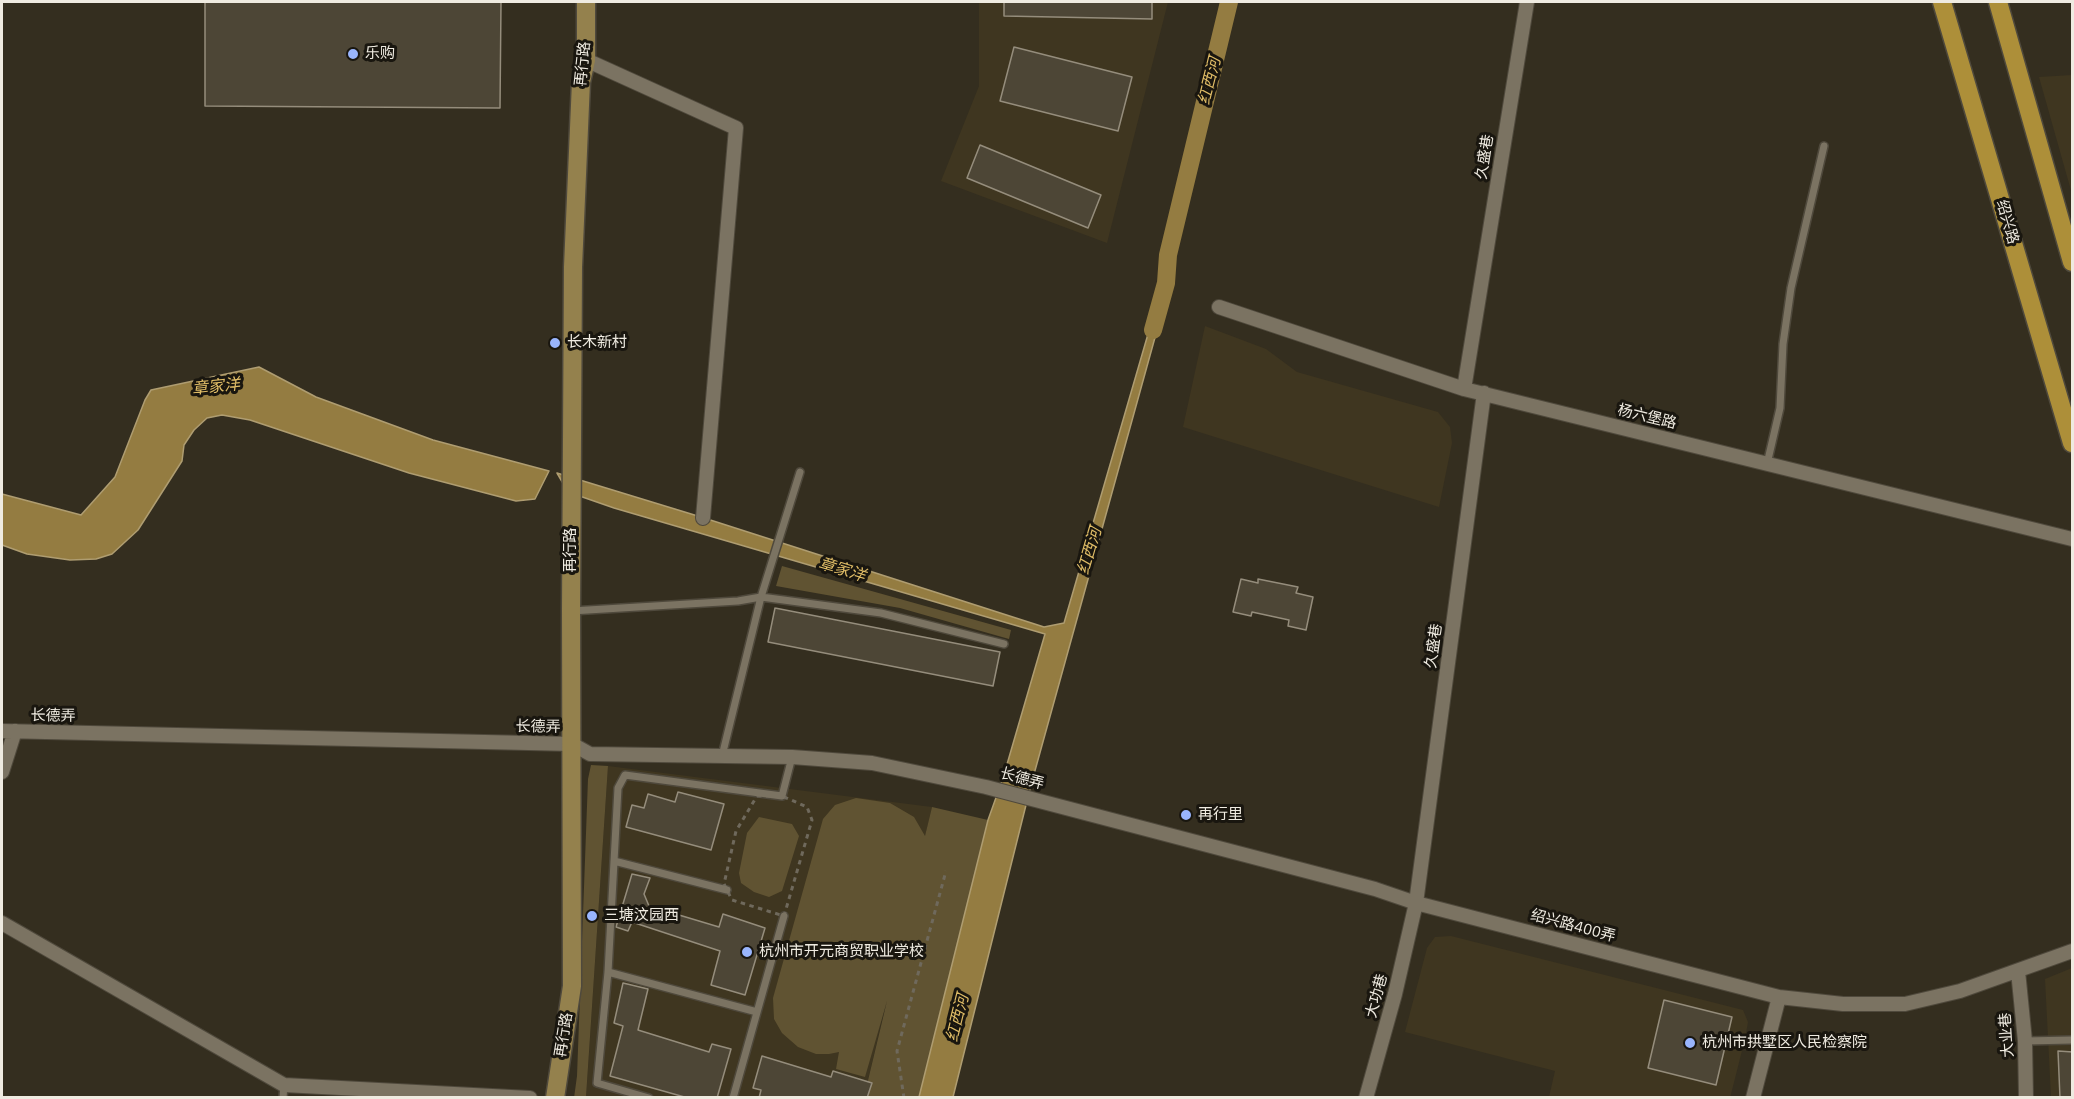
<!DOCTYPE html>
<meta charset="utf-8">
<style>
body{margin:0}
#map{position:relative;width:2074px;height:1099px;overflow:hidden;background:#342e1f;font-family:"IBM Plex Sans",sans-serif}
canvas{display:block}
.frame{position:absolute;inset:0;border:3px solid #efebe1;pointer-events:none}
</style>
<div id="map">
<canvas width="2074" height="1099"></canvas>
<div class="frame"></div>
</div>
<script>
const g = document.querySelector('canvas').getContext('2d');
g.lineJoin = 'round';
function fillPath(path, color) {
  g.fillStyle = color;
  g.fill(path, 'evenodd');
}
function toPath(rows) {
  const path = new Path2D();
  for (const r of rows) {
    path.moveTo(r[0], r[1]);
    for (let i = 2; i < r.length; i += 2) path.lineTo(r[i], r[i + 1]);
  }
  return path;
}
function strokePath(path, color, width, dash) {
  g.strokeStyle = color;
  g.lineWidth = width;
  g.lineCap = dash ? 'butt' : 'round';
  g.setLineDash(dash || []);
  g.stroke(path);
}
function write(font, color, halo, rows, align = 'center') {
  g.font = font + ' "IBM Plex Sans","Noto Sans SC",sans-serif';
  g.lineWidth = 6;
  g.setLineDash([]);
  g.textBaseline = 'middle';
  g.strokeStyle = halo;
  g.fillStyle = color;
  for (const [text, x, y, turn = 0] of rows) {
    g.save();
    g.translate(x, y);
    g.rotate((+turn || 0) * Math.PI / 180);
    g.textAlign = isNaN(turn) ? turn : align;
    if (halo) g.strokeText(text, 0, 0);
    g.fillText(text, 0, 0);
    g.restore();
  }
}
fillPath(toPath([
 [979,2,1168,2,1107,243,941,181,979,86],
 [2072,75,2072,194,2039,77],
 [1205,326,1266,349,1297,372,1438,412,1450,427,1452,443,1439,507,1183,427],
 [608,766,932,807,864,1097,586,1098],
 [1451,936,1743,1010,1748,1022,1745,1039,1730,1098,1549,1097,1555,1071,1405,1032,1427,948,1435,937],
 [2072,968,2072,1097,2051,1097,2045,979]
]), '#3f3620');
fillPath(toPath([
 [782,566,1011,630,1009,639,900,608,776,586],
 [591,765,608,766,586,1097,574,1098,577,1076,588,779],
 [856,798,890,803,914,817,925,836,932,807,988,820,919,1097,864,1097,887,1001,865,1077,836,1069,839,1052,829,1054,816,1054,798,1047,782,1033,774,1019,773,998,823,819,835,805],
 [759,817,792,824,799,836,782,891,769,897,754,892,741,883,739,873,747,833]
]), '#605332');
const water = toPath([
 [1164,305,1031,785,953,1097,919,1097,988,820,1003,778,1045,634,614,508,568,492,557,473,701,517,1044,627,1064,623,1155,310,1164,305],
 [259,367,316,397,433,440,549,471,535,499,516,501,409,473,250,420,222,415,207,418,194,430,184,445,182,461,138,530,112,554,96,559,70,560,27,554,2,545,2,494,81,515,115,477,145,400,151,390,259,367]
]);
fillPath(water, '#947c41');
strokePath(water, '#af9d71', 1.5);
strokePath(toPath([
 [1153,330,1166,283,1168,255,1229,2]
]), '#947c41', 18);
const building = toPath([
 [205,2,501,2,500,108,205,106,205,2],
 [1004,2,1152,2,1152,19,1004,16,1004,2],
 [1014,47,1132,77,1118,131,1000,101,1014,47],
 [980,145,1101,195,1088,228,967,178,980,145],
 [1241,579,1258,583,1258,579,1298,587,1296,593,1313,597,1306,630,1288,626,1289,620,1252,612,1251,616,1233,612,1241,579],
 [775,608,1000,652,993,686,768,642,775,608],
 [678,792,724,804,711,850,626,827,632,805,644,808,648,794,675,802,678,792],
 [632,874,650,878,644,894,649,906,719,927,723,914,765,928,745,995,711,985,720,951,632,922,628,931,616,927,632,874],
 [623,983,648,989,638,1030,709,1052,712,1044,731,1049,717,1098,688,1098,610,1076,623,1026,614,1023,623,983],
 [1664,1000,1732,1017,1716,1085,1648,1068,1664,1000],
 [2058,1051,2073,1052,2073,1098,2060,1098,2058,1051],
 [762,1056,831,1077,833,1071,872,1083,867,1098,759,1098,761,1090,753,1088,762,1056]
]);
fillPath(building, '#4d4636');
strokePath(building, '#958d7c', 1.5);
const lane = toPath([
 [1767,464,1780,408,1783,344,1791,288,1824,146],
 [571,611,738,601,761,597,881,613,1004,644],
 [722,756,761,597,800,472],
 [614,861,727,890],
 [608,972,757,1012],
 [2025,1041,2072,1040],
 [283,1098,284,1085],
 [649,1098,597,1083,608,972,618,788,625,775,782,796,792,757],
 [733,1098,784,916]
]);
const street = toPath([
 [586,60,736,128,703,518],
 [1219,307,1464,389,2072,539],
 [1464,389,1527,2],
 [2,731,572,744,590,754,792,757,872,763,986,787,1375,889,1416,903,1779,997,1843,1004,1905,1004,1960,991,2072,951],
 [2,772,15,731],
 [2,923,284,1085,530,1098],
 [2018,971,2025,1041,2026,1098],
 [1366,1098,1395,994,1416,903,1484,393],
 [1753,1098,1779,997]
]);
const secondary = toPath([
 [555,1098,572,986,571,611,573,267,581,82,586,60,586,2]
]);
const primary = toPath([
 [1942,2,2072,443],
 [1998,2,2072,262]
]);
strokePath(lane, '#4f493c', 10);
strokePath(street, '#4f493c', 16);
strokePath(secondary, '#4f493c', 21);
strokePath(primary, '#4f493c', 21);
strokePath(toPath([
 [757,796,782,796,807,807,812,820,784,916,732,900,724,884,736,831,757,796],
 [904,1098,897,1051,946,871]
]), '#6f695c', 3, [4.5, 4.5]);
strokePath(lane, '#7b7362', 7);
strokePath(street, '#7b7362', 14);
strokePath(secondary, '#94814d', 18);
strokePath(primary, '#ad8f39', 18);
for (const [x, y, r, color] of [
 [353,54,6,"#99b5fd"],
 [555,343,6,"#99b5fd"],
 [1186,815,6,"#99b5fd"],
 [592,916,6,"#99b5fd"],
 [747,952,6,"#99b5fd"],
 [1690,1043,6,"#99b5fd"]
]) {
  const dot = new Path2D();
  dot.arc(x, y, r, 0, 2 * Math.PI);
  g.fillStyle = color;
  g.fill(dot);
  strokePath(dot, '#19160f', 2);
}
write('15px', '#efebe1', '#19160f', [
 ["乐购",365,54],
 ["长木新村",567,343],
 ["再行里",1198,815],
 ["三塘汶园西",604,916],
 ["杭州市开元商贸职业学校",759,952],
 ["杭州市拱墅区人民检察院",1702,1043]
], 'left');
write('15px', '#efebe1', '#19160f', [
 ["再行路",583,64,-84],
 ["久盛巷",1485,157,-81],
 ["绍兴路",2007,222,74],
 ["杨六堡路",1647,417,14],
 ["再行路",571,550,-90],
 ["久盛巷",1434,646,-82],
 ["长德弄",53,716,1],
 ["长德弄",538,727,1],
 ["长德弄",1022,779,15],
 ["绍兴路400弄",1573,926,15],
 ["大功巷",1377,996,-75],
 ["再行路",564,1035,-81],
 ["大业巷",2007,1035,-94]
]);
write('italic 16px', '#e0bd67', '#19160f', [
 ["红西河",1210,81,-76],
 ["章家洋",216,387,-6],
 ["红西河",1090,551,-74],
 ["章家洋",842,570,17],
 ["红西河",958,1018,-76]
]);
</script>
